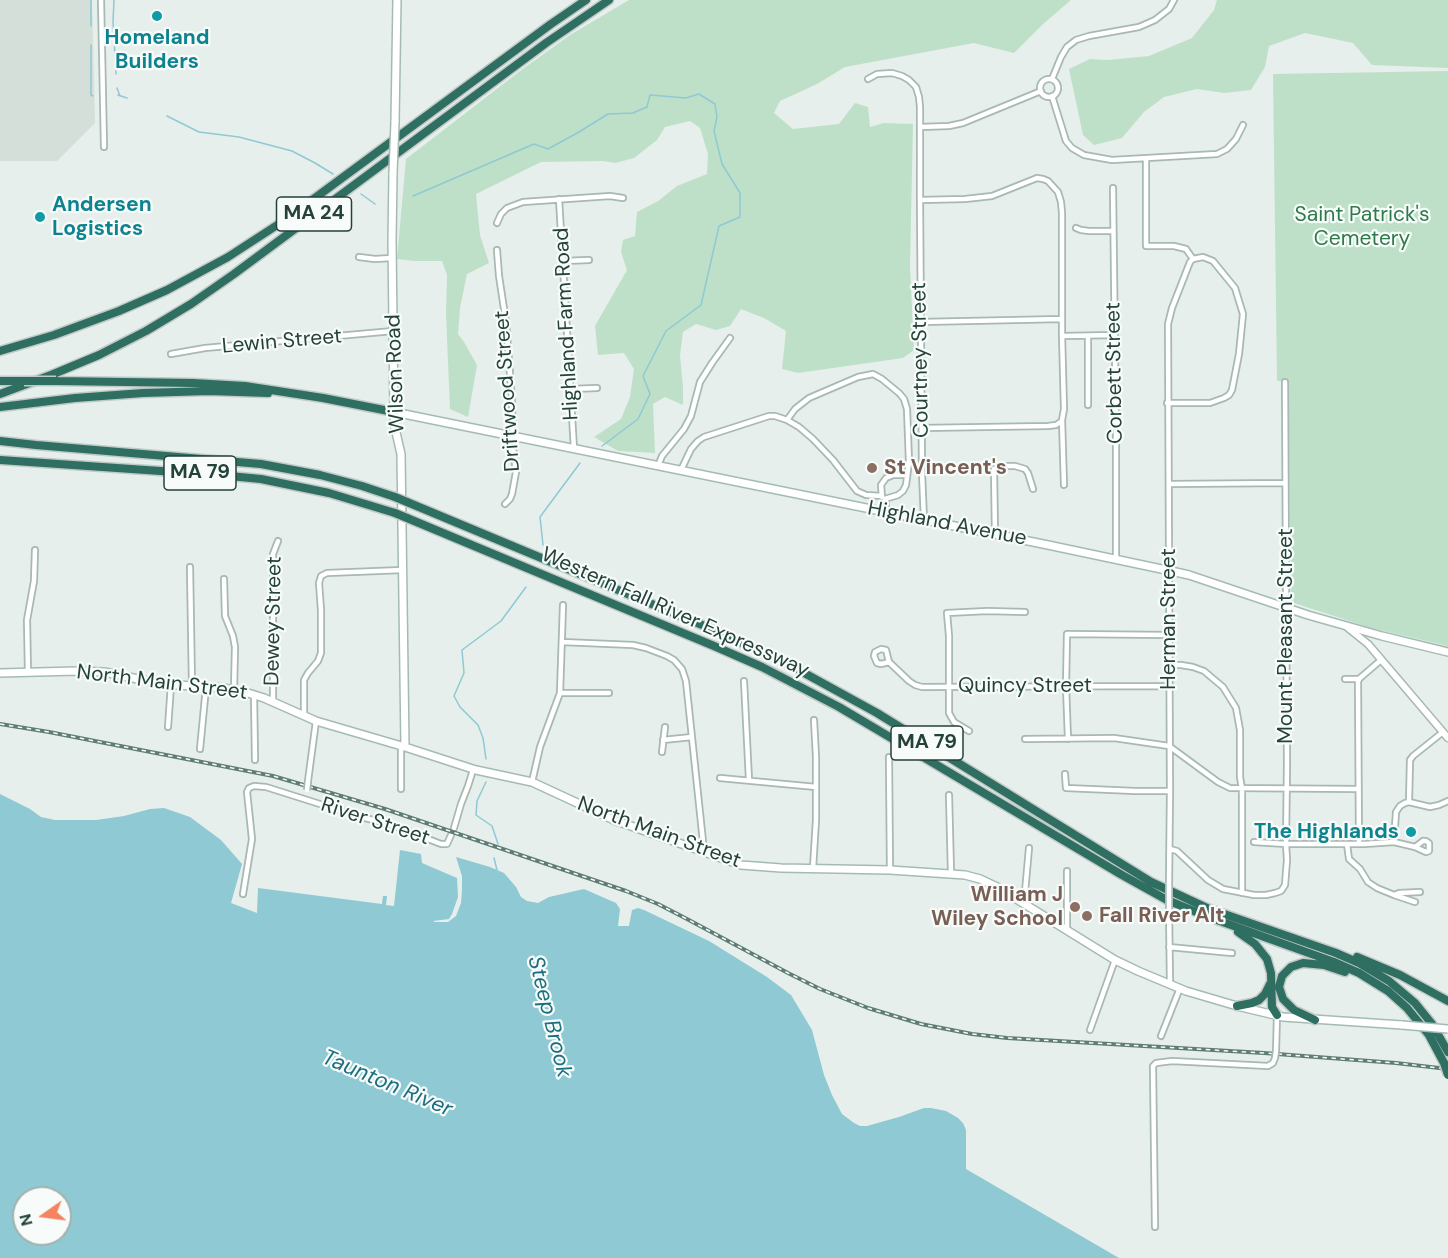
<!DOCTYPE html>
<style>
body{margin:0}
#map{position:relative;width:1448px;height:1258px;overflow:hidden;background:#e6efeb;font-family:"DM Sans",sans-serif}
canvas{display:block}
.north{position:absolute;left:12px;top:1186px;width:60px;height:60px;box-sizing:border-box;background:#f7fbf9;border:2px solid #a3b1ad;border-radius:50%;rotate:256deg;font-size:16px;font-weight:700;line-height:24px;text-align:center;color:#24423a}
.north::after{content:'';display:block;margin:auto;width:21px;height:27px;background:#f4845f;clip-path:polygon(50% 0,100% 100%,50% 72%,0 100%)}
</style>
<div id="map">
<canvas width="1448" height="1258"></canvas>
<div class="north">N</div>
</div>
<script>
const g = document.querySelector('canvas').getContext('2d');
g.lineJoin = 'round';
function fillPath(path, color) {
  g.fillStyle = color;
  g.fill(path, 'evenodd');
}
function toPath(rows) {
  const path = new Path2D();
  for (const r of rows) {
    if (r.length === 3) {
      path.moveTo(r[0] + r[2], r[1]);
      path.arc(r[0], r[1], r[2], 0, 2 * Math.PI);
      continue;
    }
    path.moveTo(r[0], r[1]);
    for (let i = 2; i < r.length; i += 2) path.lineTo(r[i], r[i + 1]);
  }
  return path;
}
function strokePath(path, color, width, dash) {
  g.strokeStyle = color;
  g.lineWidth = width;
  g.lineCap = dash ? 'butt' : 'round';
  g.setLineDash(dash || []);
  g.stroke(path);
}
function write(font, color, halo, rows, align = 'center') {
  g.font = font + ' "DM Sans",sans-serif';
  g.lineWidth = 4.5;
  g.setLineDash([]);
  g.textBaseline = 'middle';
  g.strokeStyle = halo;
  g.fillStyle = color;
  for (const [text, x, y, turn = 0] of rows) {
    g.save();
    g.translate(x, y);
    g.rotate((+turn || 0) * Math.PI / 180);
    g.textAlign = isNaN(turn) ? turn : align;
    if (halo) g.strokeText(text, 0, 0);
    g.fillText(text, 0, 0);
    g.restore();
  }
}
fillPath(toPath([
 [0,0,92,0,95,123,57,161,0,161]
]), '#d4dfda');
fillPath(toPath([
 [629,0,1071,0,1042,25,1014,53,974,43,845,67,817,84,780,101,774,113,793,129,839,124,855,103,868,107,870,127,884,123,913,124,910,266,914,350,903,358,798,373,782,369,786,331,764,318,741,309,730,326,716,330,696,324,683,332,680,355,683,387,683,405,665,397,653,404,655,453,618,451,594,437,621,419,630,397,634,369,624,353,598,355,595,326,627,270,621,252,623,240,635,236,637,212,658,201,677,186,707,174,708,154,700,128,690,121,665,127,657,140,634,158,615,163,603,161,541,162,476,194,480,235,489,263,467,274,460,308,458,334,464,342,477,365,468,417,450,409,446,314,447,275,442,261,415,261,397,259,406,159,520,71,570,35],
 [1217,0,1448,0,1448,68,1372,65,1353,43,1305,33,1269,46,1265,67,1251,90,1224,93,1197,89,1164,97,1144,112,1122,138,1094,145,1083,135,1069,69,1090,59,1108,60,1149,56,1192,38,1214,10],
 [1448,71,1448,646,1371,628,1291,602,1288,381,1277,381,1273,74]
]), '#bfe0c8');
fillPath(toPath([
 [0,794,30,809,41,817,55,820,96,820,124,816,150,809,164,808,190,817,221,840,242,864,231,903,257,913,258,888,382,904,383,896,387,896,386,905,394,906,400,850,421,854,422,863,457,878,458,897,452,914,449,919,433,921,435,922,448,922,456,916,461,903,462,890,462,876,456,857,490,867,504,873,516,887,521,897,527,901,538,903,549,897,584,889,616,903,620,909,618,926,629,926,632,910,638,908,644,910,709,941,767,977,791,995,812,1030,824,1075,832,1095,842,1114,854,1123,860,1126,867,1126,899,1117,924,1108,931,1108,946,1111,958,1118,963,1123,966,1130,966,1169,1119,1258,0,1258],
 [24,1198,60,1198,60,1234,24,1234]
]), '#8ec9d4');
strokePath(toPath([
 [91,0,91,26],
 [114,0,113,22,116,74],
 [91,45,91,95,93,96],
 [117,88,120,96],
 [118,95,127,98],
 [167,116,199,132,239,137,292,151,315,163,333,174],
 [361,194,375,204],
 [413,196,534,144,548,149,579,132,608,114,633,113,647,107,650,95,686,98,699,94,715,104,717,117,714,131,722,164,740,193,740,217,719,226,701,305,666,331,643,376,650,394,638,419,602,446],
 [543,545,540,517,580,463],
 [486,759,483,738,478,725,460,707,454,696,464,673,462,650,501,621,526,587],
 [486,782,477,801,476,815,492,826,498,844],
 [494,858,497,870]
]), '#8ec9d4', 1.5);
const minor = toPath([
 [101,0,104,147],
 [1049,88,9],
 [868,79,877,74,892,73,902,76,909,80,916,87,919,97,920,107,920,200],
 [1052,79,1061,57,1067,47,1076,40,1089,36,1139,27,1155,20,1169,9,1174,0],
 [1052,96,1066,141,1072,148,1084,155,1112,160,1217,154,1227,149,1236,139,1243,125],
 [920,127,949,126,963,123,1041,91],
 [1146,159,1146,246,1174,246,1186,249,1193,259],
 [1113,188,1116,435,1116,558],
 [559,199,574,449],
 [497,223,501,214,507,208,523,202,610,196,623,198],
 [1076,228,1081,230,1089,231,1113,231],
 [497,250,499,276,506,322,512,401,513,448,516,472,512,494,510,499,505,504],
 [359,257,375,259,392,258],
 [563,261,589,260],
 [921,322,1062,319],
 [1062,336,1115,335],
 [1088,336,1088,405],
 [171,354,205,348,393,331],
 [571,389,597,388],
 [1167,403,1210,403,1224,398,1229,395,1232,390,1239,354,1243,314,1235,288,1213,261,1203,257,1193,259],
 [787,420,799,427,813,439,833,460,857,491,866,495,882,496],
 [922,428,1048,426,1056,425,1062,421],
 [658,466,662,456,684,429,691,416,700,382,712,363,730,338],
 [681,470,691,449,698,441,704,437,769,416,775,416,787,420,795,409,809,398,858,377,873,374,882,379,899,393,904,399,907,409,909,462,906,485,903,491,898,495,885,499,886,506,885,512],
 [1169,484,1285,483],
 [882,497,881,485,886,478,893,475,907,475],
 [924,520,922,473,920,200,965,199,992,196,1037,178,1043,179,1048,181,1058,192,1061,202,1062,213,1062,335,1064,409,1062,420,1064,485],
 [995,534,994,469,1008,466,1015,466,1025,469,1028,473,1033,489],
 [190,567,192,686],
 [224,579,225,616,233,636,235,647,234,690],
 [562,642,633,645,646,648,667,656,674,660,682,669,686,681,704,851],
 [889,662,886,650,881,649,875,652,874,656,877,663,881,664,889,662,909,681,915,685,922,687,1169,686],
 [1169,665,1181,665,1193,667,1204,671,1223,687,1236,708,1240,730,1240,777,1242,789,1242,893],
 [28,673,27,620,34,581,35,550],
 [1345,679,1358,679],
 [744,681,749,780],
 [560,693,609,693],
 [254,694,255,760],
 [273,701,273,554,278,541],
 [304,715,304,680,308,673,318,661,321,653,321,610,319,583,321,576,327,573,403,570],
 [168,727,171,685],
 [969,731,954,722,949,713,949,636,947,613,987,611,1025,612],
 [1025,739,1114,738,1169,746,1218,782,1230,788,1358,789],
 [1068,739,1066,686,1067,634,1169,635],
 [663,740,692,737],
 [401,746,401,789],
 [200,749,206,687],
 [662,752,665,727],
 [889,757,890,870],
 [1065,774,1066,788,1135,791,1170,791],
 [720,778,816,787],
 [308,781,316,721],
 [532,782,540,747,560,693,563,605],
 [949,795,951,873],
 [1409,802,1430,807,1439,805,1448,801],
 [454,828,461,804,468,786,473,770],
 [1423,841,1426,841,1429,843,1429,851,1426,852,1415,847,1423,841],
 [1254,842,1286,844,1365,844,1394,842,1415,847],
 [1394,842,1396,812,1400,806,1405,803,1409,802,1410,760,1413,756,1443,732],
 [1347,844,1349,859,1360,869,1368,882,1377,888,1394,895,1399,893,1420,892],
 [1359,844,1358,681,1360,678,1381,660],
 [1170,849,1177,851,1208,880,1223,889,1254,895,1266,895,1275,893,1281,891,1285,885,1287,860,1286,844,1287,765,1285,382],
 [813,868,816,820,816,757,814,720],
 [1169,884,1170,791,1168,324,1172,308,1190,262,1193,259],
 [243,894,252,839,247,792,249,788,254,786,266,787,361,817,389,824,441,844,447,844,451,835],
 [1394,895,1415,902],
 [1024,903,1029,848],
 [1169,908,1170,984],
 [1067,930,1067,871],
 [1169,947,1232,953],
 [1090,1030,1115,960],
 [1161,1036,1180,988],
 [1276,1051,1277,1015],
 [1155,1227,1153,1066,1156,1063,1172,1061,1268,1066,1273,1063,1275,1058]
]);
const tertiary = toPath([
 [1348,628,1368,644,1448,738]
]);
const secondary = toPath([
 [395,122,397,0],
 [393,173,392,241,394,412,395,428,401,454,405,747],
 [394,412,1048,545,1171,571,1189,575,1308,615,1382,636,1448,652],
 [0,673,77,671,104,672,162,684,223,688,248,693,264,698,316,721,405,747,476,770,532,782,614,820,741,865,781,868,890,870,965,875,980,879,997,887,1115,960,1138,971,1186,991,1237,1006,1283,1017,1402,1025]
]);
const motorway = toPath([
 [0,351,54,335,119,311,167,290,228,257,285,220,551,24,586,0],
 [0,381,24,381],
 [56,381,193,383,245,386,323,398,394,412],
 [0,394,51,375,99,355,146,331,191,304,234,274,546,43,609,0],
 [0,407,75,398,143,393,209,391,268,393],
 [0,441,36,445,261,464,320,475,362,486,395,497],
 [0,460,219,475,261,479,329,493,395,513],
 [407,502,707,627,786,663,877,713,1151,882,1207,908,1336,953,1359,963,1389,981,1415,1003,1432,1024,1448,1052],
 [407,518,714,646,762,667,839,707,1122,875,1167,900,1206,916,1334,962,1359,973,1388,991,1407,1008,1429,1035,1444,1063],
 [1238,932,1255,944,1267,959,1271,973,1272,1007,1277,1015],
 [1357,957,1400,975,1448,1001],
 [1237,1006,1252,1003,1259,1000,1265,994,1270,984],
 [1315,1020,1294,1010,1283,999,1279,987,1282,976,1291,967,1303,963,1324,965,1345,972]
]);
strokePath(minor, '#a8b8b2', 8);
strokePath(tertiary, '#a8b8b2', 9);
strokePath(secondary, '#a4bbb3', 10);
strokePath(motorway, '#c2cac8', 11);
strokePath(minor, '#fff', 4.5);
strokePath(tertiary, '#fff', 6);
strokePath(secondary, '#fff', 7);
strokePath(motorway, '#2f6f62', 8);
const rail = toPath([
 [0,724,49,732,273,776,385,809,626,891,658,904,687,919,788,973,820,989,868,1008,921,1024,972,1034,1007,1038,1264,1053,1396,1063,1448,1069]
]);
strokePath(rail, '#5f7d75', 4);
strokePath(rail, '#f7fbf9', 1.5, [4.5]);
const minorBridge = toPath([
 [307,790,308,781],
 [1169,884,1169,908],
 [1275,1058,1276,1051]
]);
const secondaryBridge = toPath([
 [393,173,395,122],
 [1402,1025,1448,1029]
]);
const motorwayBridge = toPath([
 [24,381,56,381],
 [395,497,407,502],
 [395,513,407,518],
 [1444,1063,1448,1075]
]);
strokePath(minorBridge, '#a8b8b2', 8, []);
strokePath(secondaryBridge, '#a4bbb3', 10, []);
strokePath(motorwayBridge, '#c2cac8', 11, []);
strokePath(minorBridge, '#fff', 4.5);
strokePath(secondaryBridge, '#fff', 7);
strokePath(motorwayBridge, '#2f6f62', 8);
for (const [x, y, r, color] of [
 [157,16,6,"#0f9aa8"],
 [40,217,6,"#0f9aa8"],
 [872,468,6,"#8d6e63"],
 [1411,832,6,"#0f9aa8"],
 [1075,907,6,"#8d6e63"],
 [1087,916,6,"#8d6e63"]
]) {
  const dot = new Path2D();
  dot.arc(x, y, r, 0, 2 * Math.PI);
  g.fillStyle = color;
  g.fill(dot);
  strokePath(dot, '#f7fbf9', 2);
}
for (const [x, y, w] of [
 [314,214,75],
 [200,473,72],
 [927,743,72]
]) {
  const box = new Path2D();
  box.roundRect(x - w / 2, y - 17, w, 34, 4.5);
  g.fillStyle = '#f7fbf9';
  g.fill(box);
  strokePath(box, '#24423a', 1.5);
}
write('bold 20px', '#24423a', null, [
 ["MA 24",314,214],
 ["MA 79",200,473],
 ["MA 79",927,743]
]);
write('bold 21px', '#0d838f', '#f7fbf9', [
 ["Homeland",157,38],
 ["Builders",157,62],
 ["Andersen",52,205,"left"],
 ["Logistics",52,229,"left"],
 ["The Highlands",1399,832,"right"]
]);
write('21px', '#2d7a4b', '#f7fbf9', [
 ["Saint Patrick's",1362,215],
 ["Cemetery",1362,239]
]);
write('21px', '#24423a', '#f7fbf9', [
 ["Highland Farm Road",567,324,-93],
 ["Lewin Street",282,342,-5],
 ["Courtney Street",921,360,-91],
 ["Corbett Street",1115,373,-91],
 ["Wilson Road",396,374,-92],
 ["Driftwood Street",508,391,-94],
 ["Highland Avenue",947,524,11],
 ["Western Fall River Expressway",675,613,24],
 ["Herman Street",1169,619,-90],
 ["Dewey Street",274,621,-89],
 ["Mount Pleasant Street",1286,636,-90],
 ["North Main Street",162,683,7],
 ["Quincy Street",1025,686],
 ["River Street",375,822,18],
 ["North Main Street",659,833,20]
]);
write('bold 21px', '#785e54', '#f7fbf9', [
 ["St Vincent's",884,468],
 ["William J",1063,895,"right"],
 ["Wiley School",1063,919,"right"],
 ["Fall River Alt",1099,916]
], 'left');
write('italic 22px', '#1c6f80', '#f7fbf9', [
 ["Steep Brook",549,1017,76],
 ["Taunton River",387,1084,23]
]);
</script>
